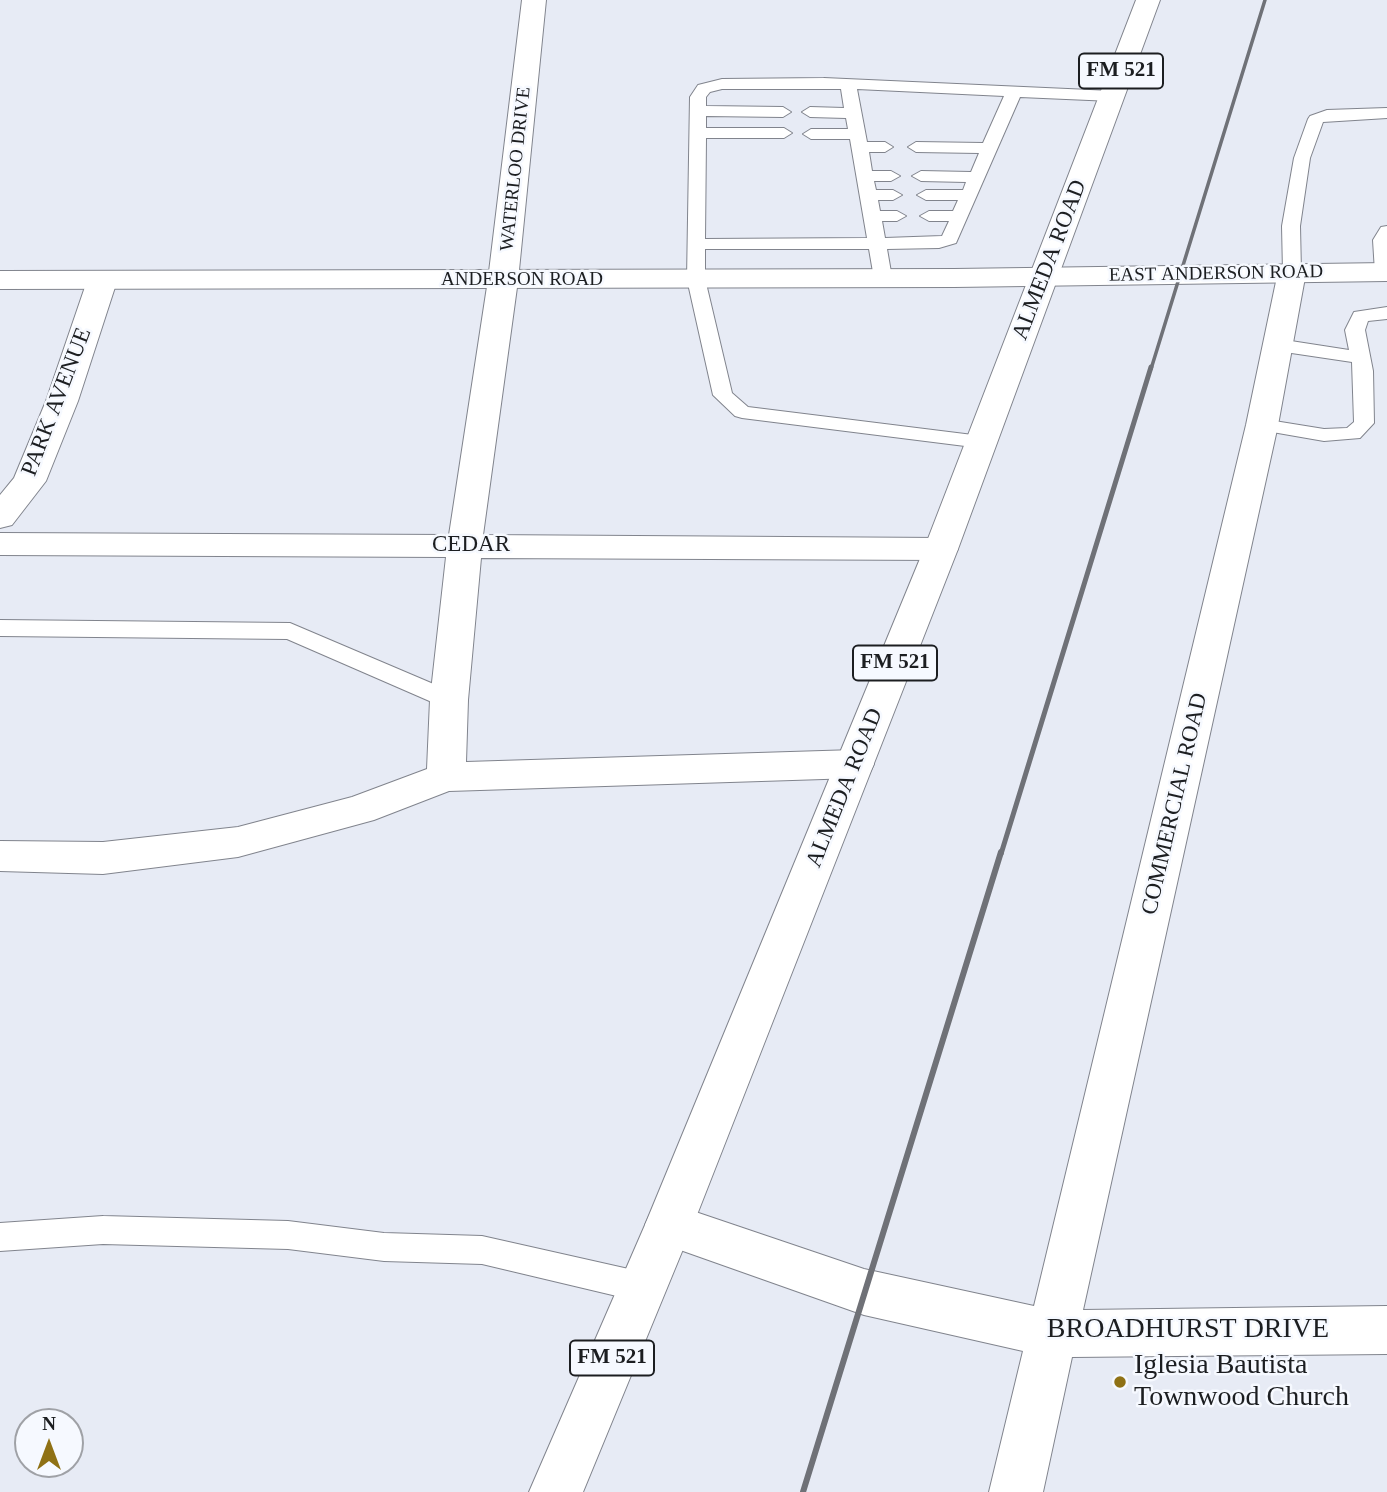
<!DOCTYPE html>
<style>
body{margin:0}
#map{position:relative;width:1387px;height:1492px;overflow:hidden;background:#e7ebf5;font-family:"Times New Roman",serif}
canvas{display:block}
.north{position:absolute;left:14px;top:1408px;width:70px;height:70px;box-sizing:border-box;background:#f6f9ff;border:2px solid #9fa1a6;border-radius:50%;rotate:0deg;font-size:19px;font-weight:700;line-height:28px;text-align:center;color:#1c1e21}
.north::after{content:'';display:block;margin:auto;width:24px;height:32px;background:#8f7115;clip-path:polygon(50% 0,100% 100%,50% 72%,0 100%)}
</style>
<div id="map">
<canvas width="1387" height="1492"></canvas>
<div class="north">N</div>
</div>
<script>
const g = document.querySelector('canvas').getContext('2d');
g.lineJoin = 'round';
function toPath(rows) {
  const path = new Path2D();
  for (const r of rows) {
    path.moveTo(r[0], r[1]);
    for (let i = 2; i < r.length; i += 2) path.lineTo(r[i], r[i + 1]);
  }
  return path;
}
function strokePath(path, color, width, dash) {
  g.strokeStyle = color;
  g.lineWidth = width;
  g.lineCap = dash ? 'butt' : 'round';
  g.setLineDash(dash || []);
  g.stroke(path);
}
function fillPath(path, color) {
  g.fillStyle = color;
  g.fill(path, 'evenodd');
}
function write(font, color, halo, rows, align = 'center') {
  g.font = font + ' "Times New Roman",serif';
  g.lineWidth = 5;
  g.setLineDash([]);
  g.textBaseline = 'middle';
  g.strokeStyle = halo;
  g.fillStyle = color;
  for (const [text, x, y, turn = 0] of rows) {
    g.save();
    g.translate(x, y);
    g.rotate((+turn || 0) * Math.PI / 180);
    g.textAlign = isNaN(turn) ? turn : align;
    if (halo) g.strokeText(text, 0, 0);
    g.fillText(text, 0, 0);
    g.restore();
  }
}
const lane = toPath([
 [824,78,1112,91,1120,96,1112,101,1020,97,956,243,939,248,887,249,892,278,890,282,883,284,874,278,869,249,705,249,705,279,732,393,748,407,981,436,988,438,991,442,988,446,981,448,742,418,735,416,713,395,687,279,690,97,698,85,722,79,824,78],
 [722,89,841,89,844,108,810,107,802,112,810,117,846,118,848,129,811,129,803,134,811,139,850,139,867,238,705,239,706,138,784,138,792,133,784,128,706,128,706,116,783,117,791,112,783,107,706,106,706,97,710,92,722,89],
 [857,89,1004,96,983,143,916,142,908,147,916,152,979,153,971,172,921,171,912,176,921,181,966,182,963,190,926,190,917,195,926,200,958,200,953,211,929,211,920,216,929,221,949,221,942,236,885,238,882,221,897,221,906,216,897,211,880,211,878,200,893,200,902,195,893,190,876,190,874,181,891,181,900,176,891,171,872,171,869,152,885,152,893,147,885,142,867,142,857,89],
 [1387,108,1387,118,1323,122,1310,158,1300,226,1301,272,1299,276,1285,276,1283,272,1282,226,1294,158,1308,119,1310,116,1327,110,1387,108],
 [1387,226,1387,277,1384,278,1375,272,1373,240,1381,227,1387,226],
 [1387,307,1387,319,1368,321,1365,330,1373,371,1374,423,1360,438,1324,441,1255,429,1252,425,1255,421,1262,419,1324,429,1347,428,1354,422,1352,362,1278,351,1268,345,1278,339,1349,350,1345,330,1354,312,1387,307],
 [0,620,290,623,457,694,461,700,457,706,449,708,441,706,287,639,0,636,0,620],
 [103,1216,288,1221,384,1233,482,1236,642,1272,653,1277,658,1287,653,1297,642,1302,482,1264,384,1261,288,1249,103,1244,0,1251,0,1223,103,1216]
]);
const street = toPath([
 [522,0,546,0,518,280,483,535,941,538,953,541,958,549,953,557,941,560,481,558,468,700,466,762,855,750,869,754,874,764,869,774,855,778,449,791,374,820,238,857,103,874,0,871,0,841,103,842,238,827,352,797,427,769,430,700,446,557,0,555,0,533,449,535,488,280,522,0],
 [1292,263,1302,266,1306,272,1278,425,1083,1310,1387,1306,1387,1354,1072,1357,1043,1492,989,1492,1023,1351,864,1315,652,1240,645,1225,652,1210,669,1203,864,1269,1034,1306,1246,425,1278,272,1282,266,1292,263],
 [102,272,112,275,117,281,78,401,46,481,12,525,0,528,0,495,14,478,46,401,87,281,92,275,102,272]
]);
const secondary = toPath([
 [1387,263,1387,281,954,287,0,289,0,271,954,269,1387,263]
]);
const primary = toPath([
 [1136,0,1160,0,958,549,693,1225,583,1492,529,1492,645,1225,924,549,1136,0]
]);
strokePath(lane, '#81848d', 2);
strokePath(street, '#81848d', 2);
strokePath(secondary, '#81848d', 2);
strokePath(primary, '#81848d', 2);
fillPath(lane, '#fff');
fillPath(street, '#fff');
fillPath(secondary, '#fff');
fillPath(primary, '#fff');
strokePath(toPath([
 [1151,369,1265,0]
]), '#6f7177', 3.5);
strokePath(toPath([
 [1001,854,1151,367]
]), '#6f7177', 5);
strokePath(toPath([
 [803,1492,1001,852]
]), '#6f7177', 6);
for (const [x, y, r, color] of [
 [1120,1382,7,"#8f7115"]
]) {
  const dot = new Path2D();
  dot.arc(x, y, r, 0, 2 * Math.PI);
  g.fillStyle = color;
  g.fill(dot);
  strokePath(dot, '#f6f9ff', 2.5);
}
write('19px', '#1c1e21', '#f6f9ff', [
 ["WATERLOO DRIVE",516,169,-84],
 ["EAST ANDERSON ROAD",1216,274,-1],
 ["ANDERSON ROAD",522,280]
]);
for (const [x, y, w] of [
 [1121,71,84],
 [895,663,84],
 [612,1358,84]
]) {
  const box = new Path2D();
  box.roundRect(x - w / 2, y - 17.5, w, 35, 5);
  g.fillStyle = '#f6f9ff';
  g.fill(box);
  strokePath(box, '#1c1e21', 2);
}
write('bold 21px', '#1c1e21', null, [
 ["FM 521",1121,71],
 ["FM 521",895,663],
 ["FM 521",612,1358]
]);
write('23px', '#1c1e21', '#f6f9ff', [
 ["ALMEDA ROAD",1050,260,-69],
 ["PARK AVENUE",57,402,-69],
 ["CEDAR",471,545],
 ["ALMEDA ROAD",845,788,-68],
 ["COMMERCIAL ROAD",1175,804,-77]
]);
write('28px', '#1c1e21', '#f6f9ff', [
 ["BROADHURST DRIVE",1188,1330]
]);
write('28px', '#1c1e21', '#f6f9ff', [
 ["Iglesia Bautista",1134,1366],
 ["Townwood Church",1134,1398]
], 'left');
</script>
